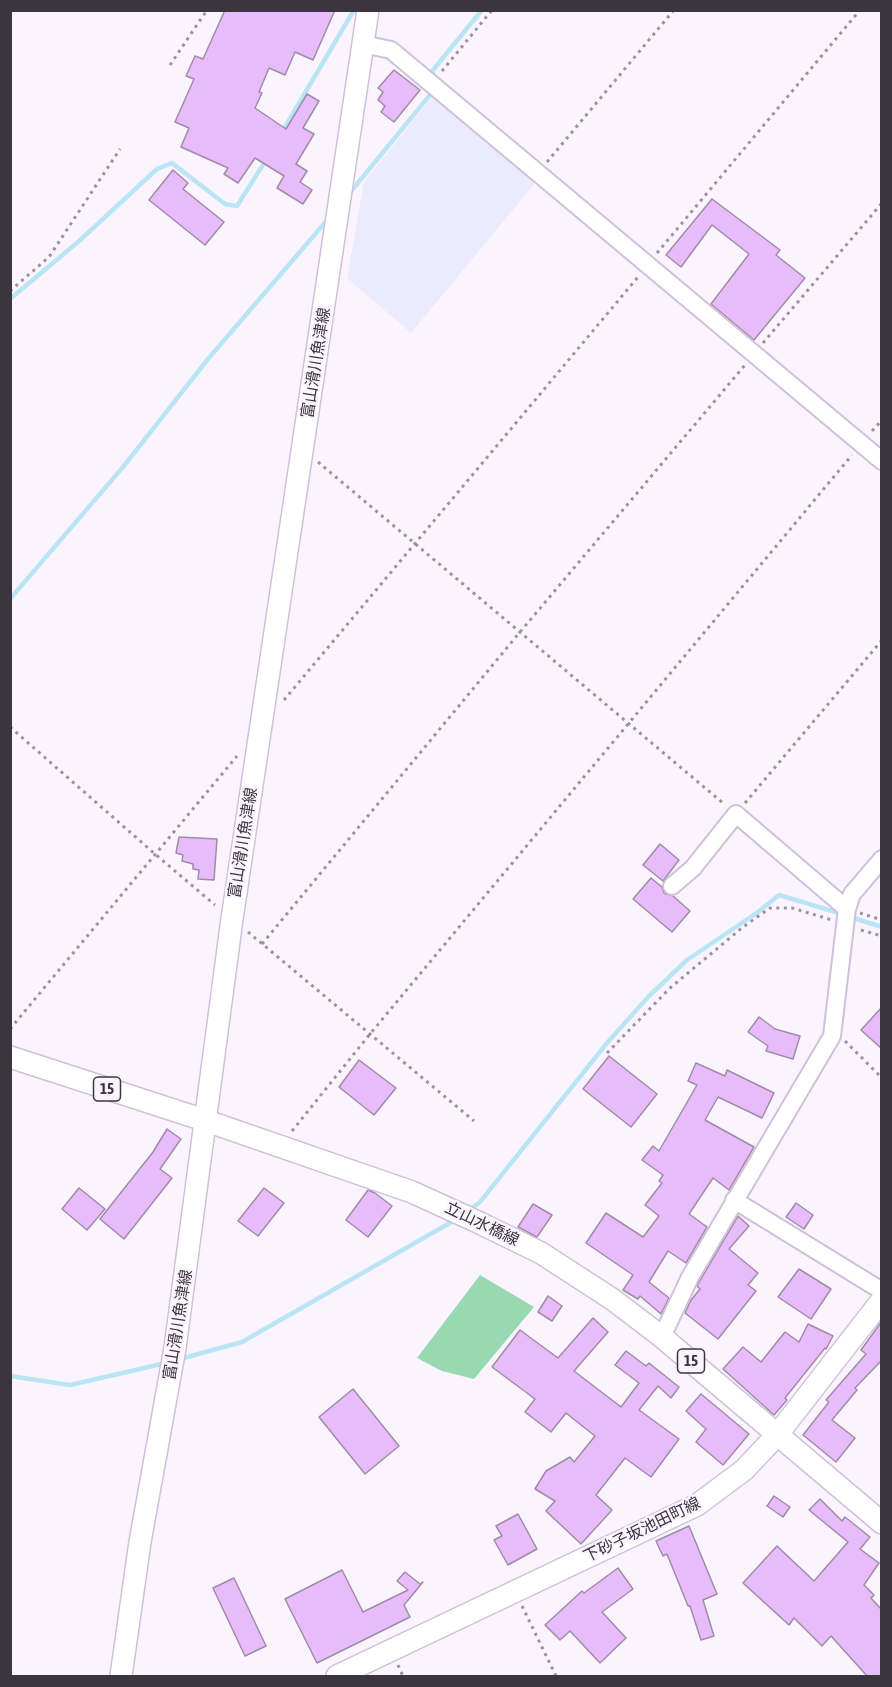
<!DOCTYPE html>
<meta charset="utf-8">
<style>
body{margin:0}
#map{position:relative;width:892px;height:1687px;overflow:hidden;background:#fbf4ff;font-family:"Asap Condensed",sans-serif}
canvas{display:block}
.frame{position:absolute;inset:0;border:12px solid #3b353f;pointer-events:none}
</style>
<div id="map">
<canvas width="892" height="1687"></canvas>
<div class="frame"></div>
</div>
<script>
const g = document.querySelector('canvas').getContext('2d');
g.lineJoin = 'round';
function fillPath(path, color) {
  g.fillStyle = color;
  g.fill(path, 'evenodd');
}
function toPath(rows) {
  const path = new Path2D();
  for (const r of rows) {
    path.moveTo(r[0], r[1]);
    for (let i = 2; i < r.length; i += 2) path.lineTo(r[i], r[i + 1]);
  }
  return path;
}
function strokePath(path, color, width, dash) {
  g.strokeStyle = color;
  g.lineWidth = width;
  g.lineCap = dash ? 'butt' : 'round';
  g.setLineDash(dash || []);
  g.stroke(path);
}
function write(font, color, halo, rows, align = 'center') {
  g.font = font + ' "Asap Condensed","Noto Sans JP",sans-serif';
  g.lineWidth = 4.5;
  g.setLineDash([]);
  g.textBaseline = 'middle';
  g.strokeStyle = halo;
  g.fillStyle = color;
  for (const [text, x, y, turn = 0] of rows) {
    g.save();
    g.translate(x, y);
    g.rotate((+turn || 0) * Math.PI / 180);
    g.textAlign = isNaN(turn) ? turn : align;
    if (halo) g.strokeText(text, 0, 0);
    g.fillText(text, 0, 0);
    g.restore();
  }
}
fillPath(toPath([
 [432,97,536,182,411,333,347,278,364,182]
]), '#ecebfd');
fillPath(toPath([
 [480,1275,534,1307,474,1379,442,1371,417,1358]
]), '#98d9b2');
strokePath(toPath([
 [432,78,433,70,482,10],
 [282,132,354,10],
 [348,195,430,95,431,89],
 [10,299,78,242,157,169,172,163,225,204,237,206,266,160],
 [10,599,123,467,208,359,329,218],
 [850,917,882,927],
 [469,1210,480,1202,607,1043,649,996,687,960,758,912,779,895,842,914],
 [180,1359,242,1342,455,1220],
 [10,1376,70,1385,166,1363]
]), '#bae5f5', 4.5);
const building = toPath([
 [225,10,335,10,313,60,295,52,285,75,269,68,259,92,262,93,255,108,286,129,307,94,319,101,303,128,314,134,296,164,307,171,300,182,312,190,303,204,277,188,284,176,255,158,238,183,224,174,228,168,181,147,189,128,175,122,194,79,186,76,195,56,203,59,225,10],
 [394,70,420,90,394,122,381,112,385,106,378,100,383,92,378,88,394,70],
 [173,170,188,183,183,189,224,222,205,245,149,200,173,170],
 [712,199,780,250,776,255,805,278,754,340,711,304,749,254,712,225,681,267,666,255,712,199],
 [179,837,217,839,214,880,198,879,199,870,193,869,193,864,182,861,183,855,176,853,179,837],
 [660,844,679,860,663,881,643,865,660,844],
 [651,878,662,887,664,893,673,896,690,911,672,932,633,899,651,878],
 [882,1007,882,1049,861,1030,882,1007],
 [759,1017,775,1029,800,1036,793,1059,766,1051,768,1046,748,1032,759,1017],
 [609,1056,657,1094,631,1127,583,1089,609,1056],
 [359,1060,396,1088,374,1115,339,1087,359,1060],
 [696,1063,725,1076,727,1070,774,1093,762,1118,718,1097,705,1120,754,1147,729,1190,713,1178,689,1214,707,1227,686,1263,668,1251,649,1282,669,1298,661,1314,640,1296,638,1299,623,1290,633,1275,586,1243,606,1213,643,1237,659,1216,645,1205,662,1183,659,1181,663,1175,642,1160,653,1146,659,1151,697,1085,688,1081,696,1063],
 [167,1129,181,1139,160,1169,172,1178,124,1239,100,1219,153,1152,167,1129],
 [79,1188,105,1209,87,1230,62,1209,79,1188],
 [264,1188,284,1203,258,1236,238,1221,264,1188],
 [368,1190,375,1193,392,1206,368,1237,346,1220,368,1190],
 [796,1203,813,1215,804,1229,786,1217,796,1203],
 [533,1204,552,1215,537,1237,518,1227,533,1204],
 [738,1216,749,1226,729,1249,758,1273,748,1285,756,1291,718,1339,685,1313,691,1300,700,1289,697,1286,699,1282,738,1216],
 [799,1269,831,1289,811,1319,778,1297,799,1269],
 [548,1296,562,1306,552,1321,538,1312,548,1296],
 [593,1318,608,1332,574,1371,621,1407,639,1383,615,1365,626,1351,646,1366,649,1363,679,1387,671,1398,658,1386,639,1410,679,1439,651,1477,625,1458,596,1495,612,1510,581,1544,546,1511,555,1501,535,1489,546,1471,570,1457,574,1462,595,1436,566,1413,551,1432,525,1412,535,1399,492,1367,520,1330,558,1358,593,1318],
 [882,1321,882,1360,855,1388,857,1390,832,1420,855,1438,836,1462,803,1435,829,1402,826,1400,866,1354,861,1350,882,1321],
 [808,1324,833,1336,826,1349,825,1348,785,1398,787,1400,774,1415,723,1369,743,1347,761,1362,785,1332,799,1342,808,1324],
 [353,1389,399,1446,365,1474,319,1417,353,1389],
 [701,1394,749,1434,723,1465,696,1442,706,1429,686,1411,701,1394],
 [774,1496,790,1507,783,1517,767,1506,774,1496],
 [820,1499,842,1521,845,1517,870,1537,860,1549,879,1563,864,1585,874,1595,871,1598,882,1610,882,1677,868,1677,831,1636,822,1646,794,1618,789,1625,743,1583,777,1546,814,1581,848,1542,809,1510,820,1499],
 [518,1514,537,1549,508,1565,494,1540,502,1536,496,1526,518,1514],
 [689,1526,717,1594,703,1600,714,1636,701,1640,690,1606,688,1606,667,1554,663,1556,656,1541,689,1526],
 [618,1568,633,1589,602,1612,626,1638,600,1663,570,1631,560,1640,545,1625,582,1591,584,1593,618,1568],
 [342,1570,363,1612,408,1590,397,1581,405,1572,420,1584,423,1582,404,1605,410,1617,317,1663,285,1599,342,1570],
 [234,1578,266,1646,245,1656,213,1588,234,1578]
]);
fillPath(building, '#e8bbfb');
strokePath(building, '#9e8da5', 1.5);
const minor = toPath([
 [363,44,391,50,882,461],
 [672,886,693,868,736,814,847,909],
 [734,1200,882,1291],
 [662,1337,690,1277,832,1036,847,909,852,894,882,859]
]);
const major = toPath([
 [10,1057,204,1120,412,1192,482,1224,541,1253,612,1299,662,1337,882,1523],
 [121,1676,140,1542,175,1348,232,919,368,10],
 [337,1676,697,1505,744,1470,777,1435,882,1300]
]);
strokePath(minor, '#d0c0da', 20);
strokePath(major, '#d0c0da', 24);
strokePath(toPath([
 [170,65,207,10],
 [442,71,492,10],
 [547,162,674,10],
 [657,253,860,10],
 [10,291,49,257,120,149],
 [763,343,882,203],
 [872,431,882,420],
 [318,462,723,803],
 [284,700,638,277],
 [10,727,155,854,215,905],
 [745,803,882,640],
 [860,913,882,920],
 [861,930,882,936],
 [248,932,474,1121],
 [262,944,520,632,745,365],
 [10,1029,237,756],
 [845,1041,882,1078],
 [607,1053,670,988,743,927,770,908,792,908,832,920],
 [292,1131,370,1034,852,455],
 [522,1606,556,1676],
 [398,1665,403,1676]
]), '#9a949e', 3, [3, 4.5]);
strokePath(minor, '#fff', 16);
strokePath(major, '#fff', 21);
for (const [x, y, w] of [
 [107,1089,27],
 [691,1361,27]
]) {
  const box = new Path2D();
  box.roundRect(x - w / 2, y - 12, w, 24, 4.5);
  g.fillStyle = '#fbf4ff';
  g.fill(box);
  strokePath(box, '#3b353f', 1.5);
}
write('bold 15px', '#3b353f', null, [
 ["15",107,1089],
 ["15",691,1361]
]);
write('16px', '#3b353f', '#fbf4ff', [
 ["富山滑川魚津線",316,363,-81],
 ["富山滑川魚津線",243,843,-81],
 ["立山水橋線",482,1224,26],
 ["富山滑川魚津線",178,1325,-81],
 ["下砂子坂池田町線",642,1530,-26]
]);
</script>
